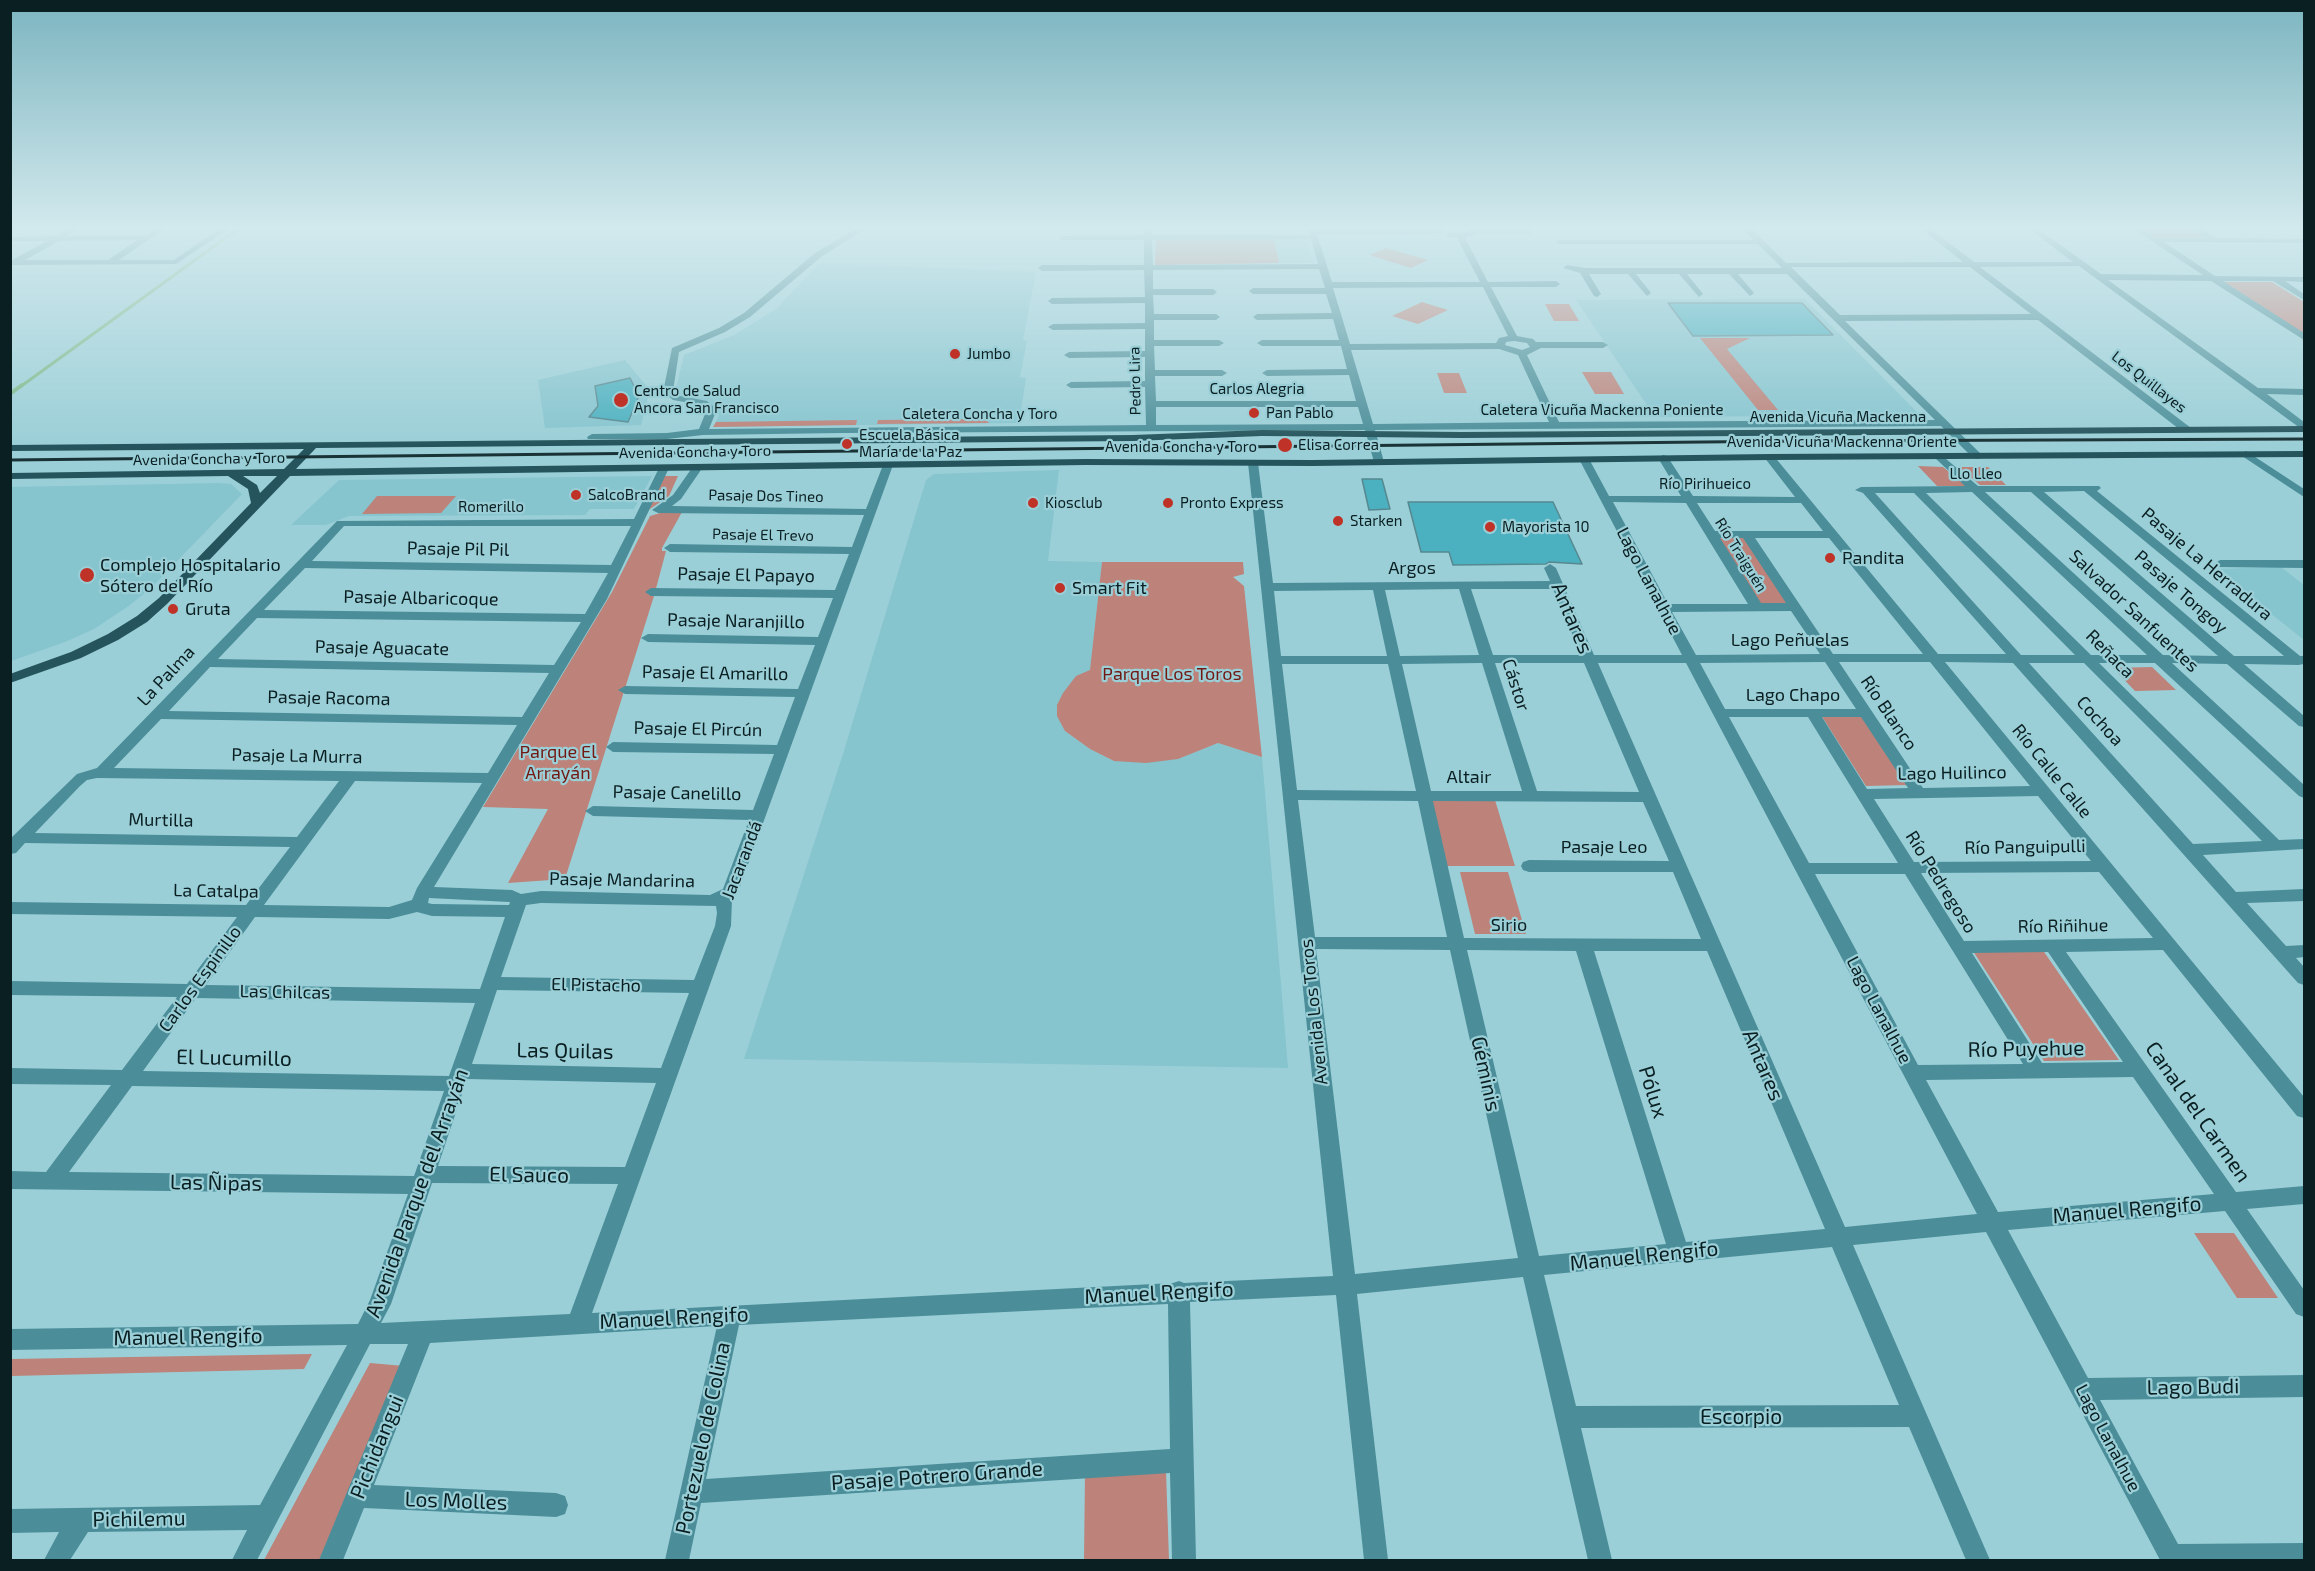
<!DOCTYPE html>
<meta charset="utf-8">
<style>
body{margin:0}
#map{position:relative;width:2315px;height:1571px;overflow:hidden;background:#9bcfd7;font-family:"Exo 2",sans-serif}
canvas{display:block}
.frame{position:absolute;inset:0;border:12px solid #0a1f22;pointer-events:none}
</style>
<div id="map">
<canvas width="2315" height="1571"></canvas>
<div class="frame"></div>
</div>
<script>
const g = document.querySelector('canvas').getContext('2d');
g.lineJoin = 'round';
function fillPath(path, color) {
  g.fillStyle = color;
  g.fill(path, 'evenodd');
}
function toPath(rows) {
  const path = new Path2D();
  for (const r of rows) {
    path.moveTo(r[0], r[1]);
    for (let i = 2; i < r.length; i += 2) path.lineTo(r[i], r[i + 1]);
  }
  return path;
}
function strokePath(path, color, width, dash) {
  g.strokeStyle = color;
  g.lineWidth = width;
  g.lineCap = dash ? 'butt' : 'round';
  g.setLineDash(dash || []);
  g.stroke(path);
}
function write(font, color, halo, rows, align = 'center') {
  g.font = font + ' "Exo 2",sans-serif';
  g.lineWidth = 4.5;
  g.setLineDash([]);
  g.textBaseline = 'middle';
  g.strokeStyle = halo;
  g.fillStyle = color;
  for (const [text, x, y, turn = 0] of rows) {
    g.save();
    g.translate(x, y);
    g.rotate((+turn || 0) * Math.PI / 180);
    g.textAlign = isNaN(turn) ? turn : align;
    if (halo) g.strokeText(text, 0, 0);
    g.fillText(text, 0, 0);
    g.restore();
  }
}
fillPath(toPath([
 [1274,239,1306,239,1313,263,1279,263],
 [820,263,1036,272,1023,340,1027,341,1020,377,1026,378,1019,423,713,427,719,415,714,406,678,396,675,392,684,355,734,335,776,309],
 [1805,299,1920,415,1655,417,1576,300],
 [625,360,650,390,641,425,545,428,538,380],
 [1059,470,1048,561,1102,562,1090,671,1076,676,1065,731,1090,749,1114,761,1178,759,1218,743,1262,757,1288,1068,744,1059,843,754,926,480,934,474],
 [652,476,634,509,590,509,585,515,349,516,326,525,291,525,339,480],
 [218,483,231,484,242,494,152,587,130,605,94,629,65,642,11,661,11,487],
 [2281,567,2304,585,2304,640,2215,569]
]), '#86c4ce');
fillPath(toPath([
 [2137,226,2187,226,2208,239,2156,238],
 [1156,239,1274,239,1279,263,1155,265],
 [1386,248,1428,260,1411,268,1369,255],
 [2224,282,2272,282,2304,302,2304,334],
 [1422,302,1448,310,1418,324,1392,316],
 [1545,304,1569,304,1579,321,1554,321],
 [1700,338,1750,338,1727,349,1778,410,1758,410],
 [1582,372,1611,372,1624,394,1595,394],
 [1437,373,1459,373,1467,393,1444,393],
 [986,419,989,423,877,424,878,420],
 [857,420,856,425,713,427,716,422],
 [1918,466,1943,467,1966,486,1937,486],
 [1959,467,1988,467,2006,485,1980,485],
 [664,476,678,476,669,496,647,511],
 [377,496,456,496,441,513,362,514],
 [667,511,682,512,662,548,662,551,666,551,654,596,565,879,508,883,548,809,483,807,612,592,650,516],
 [1714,537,1744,537,1788,604,1758,605],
 [1102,562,1243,562,1244,574,1233,577,1244,586,1262,757,1218,743,1178,759,1146,763,1114,761,1090,749,1065,731,1057,716,1057,705,1063,693,1076,676,1090,670],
 [2152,667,2176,690,2135,691,2113,668],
 [1821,715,1863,716,1909,785,1866,786],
 [1431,800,1495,800,1515,866,1447,866],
 [1460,872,1508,872,1526,934,1475,934],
 [2042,949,2119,1060,2044,1061,1973,951],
 [2194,1233,2234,1233,2278,1298,2237,1298],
 [312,1354,304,1369,11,1376,11,1359],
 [370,1363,404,1366,323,1560,264,1560],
 [1166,1471,1169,1560,1084,1560,1085,1474]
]), '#bd8279');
strokePath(toPath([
 [20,387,242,226]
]), '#7bb785', 3);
strokePath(toPath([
 [10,394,22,385]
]), '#7bb785', 4);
const building = toPath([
 [1668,303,1802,303,1833,335,1693,336,1668,303],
 [630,378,639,396,628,422,589,417,598,406,595,386,630,378],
 [1362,479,1382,479,1390,509,1369,510,1362,479],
 [1408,502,1553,502,1582,564,1549,562,1546,564,1453,565,1449,552,1421,552,1408,502]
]);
fillPath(building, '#4bb0bf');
strokePath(building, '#568890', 1.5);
fillPath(toPath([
 [73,226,83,226,67,236,145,236,159,226,169,226,119,260,174,260,223,226,233,226,176,264,10,265,10,261,47,241,10,241,10,237,55,236,73,226],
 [137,240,108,260,25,260,59,241,137,240],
 [860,226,870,226,821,257,750,317,725,332,679,352,673,391,680,396,707,401,713,406,715,414,709,429,1146,425,1145,387,1071,388,1066,385,1071,382,1145,381,1145,357,1069,358,1064,355,1069,352,1145,351,1145,329,1053,330,1048,327,1053,324,1145,323,1145,303,1052,304,1048,301,1052,298,1145,297,1144,270,1042,271,1038,268,1042,265,1144,265,1144,240,1063,240,1059,238,1063,236,1144,235,1144,226,1152,226,1152,235,1310,235,1307,226,1315,226,1316,230,1440,229,1444,231,1440,233,1317,234,1332,282,1480,282,1457,238,1447,237,1447,233,1470,232,1461,226,1531,229,1531,233,1478,233,1465,238,1488,282,1556,281,1560,284,1556,287,1491,287,1517,336,1533,339,1536,342,1603,342,1608,345,1603,348,1541,348,1527,355,1559,422,1935,420,1787,274,1738,274,1754,293,1750,296,1729,274,1687,274,1703,294,1699,297,1679,274,1636,274,1651,293,1647,296,1628,274,1589,274,1601,294,1597,297,1594,296,1580,273,1563,268,1567,265,1585,268,1782,268,1758,244,1559,244,1555,242,1559,240,1753,240,1740,226,1749,226,1786,263,1963,262,1918,226,1927,226,1974,262,2073,262,2025,226,2034,226,2101,274,2203,275,2129,226,2139,226,2156,238,2205,238,2187,226,2197,226,2216,238,2304,239,2304,243,2164,242,2215,276,2304,277,2304,282,2285,281,2304,294,2304,300,2273,281,2223,281,2304,333,2304,340,2211,281,2108,280,2258,388,2304,389,2304,395,2267,394,2304,422,2304,429,2300,428,2079,266,1980,267,2191,428,2191,432,2183,432,2038,320,1845,321,1981,454,1981,458,1977,459,1973,458,1941,426,1375,430,1384,462,1379,465,1374,462,1365,430,841,433,703,435,667,439,588,439,587,437,592,434,667,433,699,429,705,414,704,409,700,405,673,400,663,392,672,348,719,328,744,313,815,253,860,226],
 [1311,239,1318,264,1153,265,1152,240,1311,239],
 [1791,267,1970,267,2031,314,1840,315,1791,267],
 [1319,269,1325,288,1253,288,1249,291,1253,294,1326,294,1332,313,1257,314,1253,317,1257,320,1333,319,1339,340,1262,340,1257,343,1262,346,1341,346,1347,369,1267,370,1262,373,1267,376,1349,375,1356,401,1156,401,1155,376,1222,376,1227,373,1222,370,1155,370,1154,346,1219,346,1224,343,1219,340,1154,340,1154,320,1216,320,1220,317,1216,314,1154,314,1153,295,1213,295,1217,292,1213,289,1153,289,1153,270,1319,269],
 [1483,287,1508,336,1499,338,1496,343,1350,344,1333,288,1483,287],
 [1514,341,1527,343,1530,347,1522,350,1505,345,1506,342,1514,341],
 [1499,349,1518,355,1549,422,1373,424,1351,350,1499,349],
 [1156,407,1358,407,1363,424,1156,425,1156,407],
 [2294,226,2304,226,2304,232,2301,232,2294,226],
 [2246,451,2304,489,2304,497,2242,456,2241,454,2246,451],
 [1939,453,1978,486,2099,486,2101,488,2097,491,2300,656,2304,656,2304,664,2298,665,2244,664,2304,716,2304,727,2299,726,2227,664,2172,663,2304,785,2304,798,2299,796,2155,663,2099,663,2279,840,2304,839,2304,849,2203,855,2236,892,2304,889,2304,901,2247,903,2286,946,2304,945,2304,957,2296,958,2304,967,2304,985,2298,983,2013,663,1945,662,2304,1097,2304,1118,2297,1116,2163,950,2066,952,2236,1192,2304,1186,2304,1204,2247,1209,2304,1290,2304,1317,2296,1314,2225,1211,2008,1230,2088,1378,2304,1375,2304,1397,2100,1400,2178,1544,2304,1543,2304,1560,2160,1560,1986,1232,1853,1245,1990,1560,1966,1560,1909,1427,1581,1428,1612,1560,1588,1560,1523,1277,1357,1294,1388,1560,1364,1560,1336,1295,1190,1302,1196,1560,1172,1560,1170,1473,701,1503,689,1560,665,1560,717,1326,430,1343,374,1485,556,1493,565,1496,568,1505,565,1514,556,1517,364,1508,343,1560,319,1560,408,1344,370,1344,257,1560,232,1560,247,1530,88,1532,70,1560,44,1560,59,1532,10,1533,10,1509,260,1505,347,1345,10,1350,10,1329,358,1324,370,1300,408,1194,10,1189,10,1171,46,1172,111,1085,10,1084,10,1068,122,1070,177,997,10,995,10,981,187,984,237,917,10,914,10,902,246,905,290,847,25,843,16,853,10,854,10,839,77,774,97,768,337,521,634,519,659,468,660,466,668,466,669,468,607,599,434,887,512,890,521,894,541,891,710,895,723,889,749,820,593,816,585,811,593,806,753,810,774,754,613,752,606,747,613,742,777,745,795,697,625,694,618,690,625,686,798,689,815,645,648,642,641,638,648,634,818,637,833,598,651,596,645,592,651,588,835,590,849,554,670,552,664,548,670,544,852,547,864,515,658,513,652,510,673,495,694,465,698,464,703,467,681,499,672,506,866,509,883,465,888,462,893,465,738,892,732,899,731,926,592,1313,1173,1283,1179,1281,1184,1283,1333,1276,1248,463,1249,461,1253,460,1258,463,1273,583,1550,581,1544,568,1550,564,1556,568,1594,655,1682,655,1579,459,1580,457,1588,457,1609,496,1681,496,1658,458,1663,455,1667,456,1693,496,1795,497,1764,457,1765,455,1773,455,1938,654,2006,654,1863,493,1855,490,1861,487,1965,486,1935,458,1935,454,1939,453],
 [2084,491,2284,656,2234,656,2044,492,2084,491],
 [1972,492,2147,655,2091,655,1926,493,1972,492],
 [1985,492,2031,492,2218,656,2163,655,1985,492],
 [1875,493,1914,493,2075,655,2021,655,1875,493],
 [1613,502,1686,503,1748,604,1668,604,1613,502],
 [1697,503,1801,503,1823,531,1715,531,1697,503],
 [344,526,631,526,611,565,312,561,344,526],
 [1720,538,1743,538,1786,603,1761,603,1720,538],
 [1755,538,1829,538,1923,654,1833,654,1755,538],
 [305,568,608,573,585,614,264,610,305,568],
 [1459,589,1479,655,1400,656,1385,590,1459,589],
 [1471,589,1553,589,1581,655,1493,655,1471,589],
 [1373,590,1387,656,1281,656,1274,591,1373,590],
 [1791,611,1820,654,1696,655,1672,612,1791,611],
 [257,618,581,622,554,665,218,659,257,618],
 [1825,662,1856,709,1725,709,1700,663,1825,662],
 [1839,662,1930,662,2030,786,1923,788,1839,662],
 [1482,663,1522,791,1431,791,1402,664,1482,663],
 [1495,663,1584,663,1639,792,1537,791,1495,663],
 [1598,663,1686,663,1977,1214,1845,1227,1598,663],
 [2029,663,2084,663,2262,841,2193,844,2029,663],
 [1282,664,1388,664,1416,791,1297,790,1282,664],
 [210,667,549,673,522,717,169,711,210,667],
 [1729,717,1808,717,1898,863,1809,863,1729,717],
 [1822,717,1861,717,1908,788,1867,789,1822,717],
 [161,719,517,725,488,773,114,768,161,719],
 [97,778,339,781,297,837,35,833,80,786,87,780,97,778],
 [355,781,482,783,417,888,412,900,389,907,264,905,355,781],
 [2038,796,2091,861,1914,862,1874,799,2038,796],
 [1298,800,1418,801,1447,937,1315,937,1298,800],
 [1433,801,1643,802,1669,861,1529,860,1523,862,1521,866,1523,870,1529,872,1673,872,1701,939,1464,938,1433,801],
 [2099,872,2153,938,1964,941,1921,873,2099,872],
 [1815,874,1905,874,2023,1064,1918,1065,1815,874],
 [429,898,509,902,510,902,509,905,432,904,428,903,429,898],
 [541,903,716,906,717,913,715,926,694,980,501,977,526,905,541,903],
 [417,912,432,916,505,917,480,989,206,985,255,917,389,919,417,912],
 [1316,949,1450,950,1518,1258,1355,1274,1316,949],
 [1467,950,1576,951,1666,1244,1539,1256,1467,950],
 [1594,951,1707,951,1825,1229,1686,1242,1594,951],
 [2048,952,2123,1062,2042,1063,1972,953,2048,952],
 [497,990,689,993,661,1068,472,1064,497,990],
 [196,998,475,1003,449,1076,143,1071,196,998],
 [2133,1077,2214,1194,1998,1212,1926,1080,2133,1077],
 [467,1079,656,1083,625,1167,438,1166,467,1079],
 [132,1086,444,1091,414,1176,69,1172,132,1086],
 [432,1183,618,1184,570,1314,381,1323,391,1304,432,1183],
 [1832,1247,1899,1405,1576,1406,1544,1275,1832,1247],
 [1168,1304,1170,1449,706,1479,739,1325,1168,1304],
 [2220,560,2304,560,2304,568,2216,567,2214,564,2220,560]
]), '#4b8e99');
fillPath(toPath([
 [2304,426,2304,432,1462,438,1262,436,1133,441,316,448,296,469,1086,459,1313,460,1769,454,2304,451,2304,457,1769,460,1313,466,1086,465,290,476,167,604,147,622,118,640,81,658,10,683,10,674,71,652,108,634,137,616,159,598,251,503,248,489,228,476,10,479,10,473,284,469,304,449,10,451,10,445,1133,435,1262,430,1462,432,2304,426],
 [243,476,277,476,260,493,257,485,243,476]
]), '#25545c');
strokePath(toPath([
 [10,460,1797,441,2304,439]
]), '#193235', 3);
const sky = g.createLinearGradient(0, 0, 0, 446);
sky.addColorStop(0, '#7cb5c0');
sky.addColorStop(0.51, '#d2e9ed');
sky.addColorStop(1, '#d2e9ed00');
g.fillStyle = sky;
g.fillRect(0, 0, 2315, 446);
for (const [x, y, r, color] of [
 [955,354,6,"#bf3227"],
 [621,400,8,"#bf3227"],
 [1254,413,6,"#bf3227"],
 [847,444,6,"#bf3227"],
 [1285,445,8,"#bf3227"],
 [576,495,6,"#bf3227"],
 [1033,503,6,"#bf3227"],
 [1168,503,6,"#bf3227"],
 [1338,521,6,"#bf3227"],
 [1490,527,6,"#bf3227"],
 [1830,558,6,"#bf3227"],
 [87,575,8,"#bf3227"],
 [1060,588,6,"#bf3227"],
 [173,609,6,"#bf3227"]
]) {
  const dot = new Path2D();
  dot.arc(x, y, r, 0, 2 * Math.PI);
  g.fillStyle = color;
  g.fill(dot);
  strokePath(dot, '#9bcfd7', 2);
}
write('15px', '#0a1f22', '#9bcfd7', [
 ["Jumbo",967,354],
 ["Centro de Salud",634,391],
 ["Ancora San Francisco",634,408],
 ["Pan Pablo",1266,413],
 ["Escuela Básica",859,435],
 ["María de la Paz",859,452],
 ["Elisa Correa",1298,445],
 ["SalcoBrand",588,495],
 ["Kiosclub",1045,503],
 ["Pronto Express",1180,503],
 ["Starken",1350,521],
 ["Mayorista 10",1502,527]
], 'left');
write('15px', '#0a1f22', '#9bcfd7', [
 ["Pedro Lira",1135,381,-91],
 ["Los Quillayes",2149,382,38],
 ["Carlos Alegria",1257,389],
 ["Caletera Vicuña Mackenna Poniente",1602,410],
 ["Caletera Concha y Toro",980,414],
 ["Avenida Vicuña Mackenna",1838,417],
 ["Avenida Vicuña Mackenna Oriente",1842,442],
 ["Avenida Concha y Toro",1181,447],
 ["Avenida Concha y Toro",695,452,-1],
 ["Avenida Concha y Toro",209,459,-1],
 ["Llo Lleo",1976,474],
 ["Río Pirihueico",1705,484],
 ["Pasaje Dos Tineo",766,496,1],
 ["Romerillo",491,507],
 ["Pasaje El Trevo",763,535,1],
 ["Río Traiguén",1741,555,58]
]);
write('18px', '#0a1f22', '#9bcfd7', [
 ["Pasaje Pil Pil",458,549,1],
 ["Pasaje La Herradura",2207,564,40],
 ["Argos",1412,568],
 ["Pasaje El Papayo",746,575,1],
 ["Lago Lanalhue",1649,581,62],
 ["Pasaje Tongoy",2181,592,41],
 ["Pasaje Albaricoque",421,598,1],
 ["Salvador Sanfuentes",2134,611,43],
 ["Pasaje Naranjillo",736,621,1],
 ["Lago Peñuelas",1790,640],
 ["Pasaje Aguacate",382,648,1],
 ["Reñaca",2110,654,45],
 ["Pasaje El Amarillo",715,673,1],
 ["La Palma",166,676,-47],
 ["Cástor",1516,685,72],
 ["Lago Chapo",1793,695],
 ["Pasaje Racoma",329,698,1],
 ["Río Blanco",1889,713,56],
 ["Cochoa",2100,721,48],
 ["Pasaje El Pircún",698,729,1],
 ["Pasaje La Murra",297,756,1],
 ["Río Calle Calle",2052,771,51],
 ["Lago Huilinco",1952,773,-1],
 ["Altair",1469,777],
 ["Pasaje Canelillo",677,793,1],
 ["Murtilla",161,820,1],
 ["Pasaje Leo",1604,847],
 ["Río Panguipulli",2025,847,-1],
 ["Jacarandá",742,860,-69],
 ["Pasaje Mandarina",622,880,1],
 ["Río Pedregoso",1941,882,58],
 ["La Catalpa",216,891,1],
 ["Sirio",1509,925],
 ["Río Riñihue",2063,926,-1],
 ["Carlos Espinillo",200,979,-54],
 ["El Pistacho",596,985,1],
 ["Las Chilcas",285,992,1],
 ["Lago Lanalhue",1879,1010,62],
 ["Avenida Los Toros",1314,1012,-96],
 ["Lago Lanalhue",2108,1438,62]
]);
write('18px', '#0a1f22', '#9bcfd7', [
 ["Pandita",1842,558],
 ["Complejo Hospitalario",100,565],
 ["Sótero del Río",100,586],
 ["Smart Fit",1072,588],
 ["Gruta",185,609]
], 'left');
write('18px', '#721812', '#9bcfd7', [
 ["Parque Los Toros",1172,674],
 ["Parque El",558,752],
 ["Arrayán",558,773]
]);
write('21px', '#0a1f22', '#9bcfd7', [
 ["Antares",1572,618,67],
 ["Río Puyehue",2026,1049,-1],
 ["Las Quilas",565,1051,1],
 ["El Lucumillo",234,1058,1],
 ["Antares",1763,1065,67],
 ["Géminis",1486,1074,78],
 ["Pólux",1653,1092,73],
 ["Canal del Carmen",2198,1112,55],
 ["El Sauco",529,1175,1],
 ["Las Ñipas",216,1183,1],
 ["Avenida Parque del Arrayán",417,1193,-70],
 ["Manuel Rengifo",2127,1210,-5],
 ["Manuel Rengifo",1644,1256,-6],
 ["Manuel Rengifo",1159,1293,-3],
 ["Manuel Rengifo",674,1318,-3],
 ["Manuel Rengifo",188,1337,-1],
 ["Lago Budi",2193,1387,-1],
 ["Escorpio",1741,1417],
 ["Portezuelo de Colina",703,1438,-78],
 ["Pichidangui",377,1447,-68],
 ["Pasaje Potrero Grande",937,1476,-4],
 ["Los Molles",456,1501,2],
 ["Pichilemu",139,1519,-1]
]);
</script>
